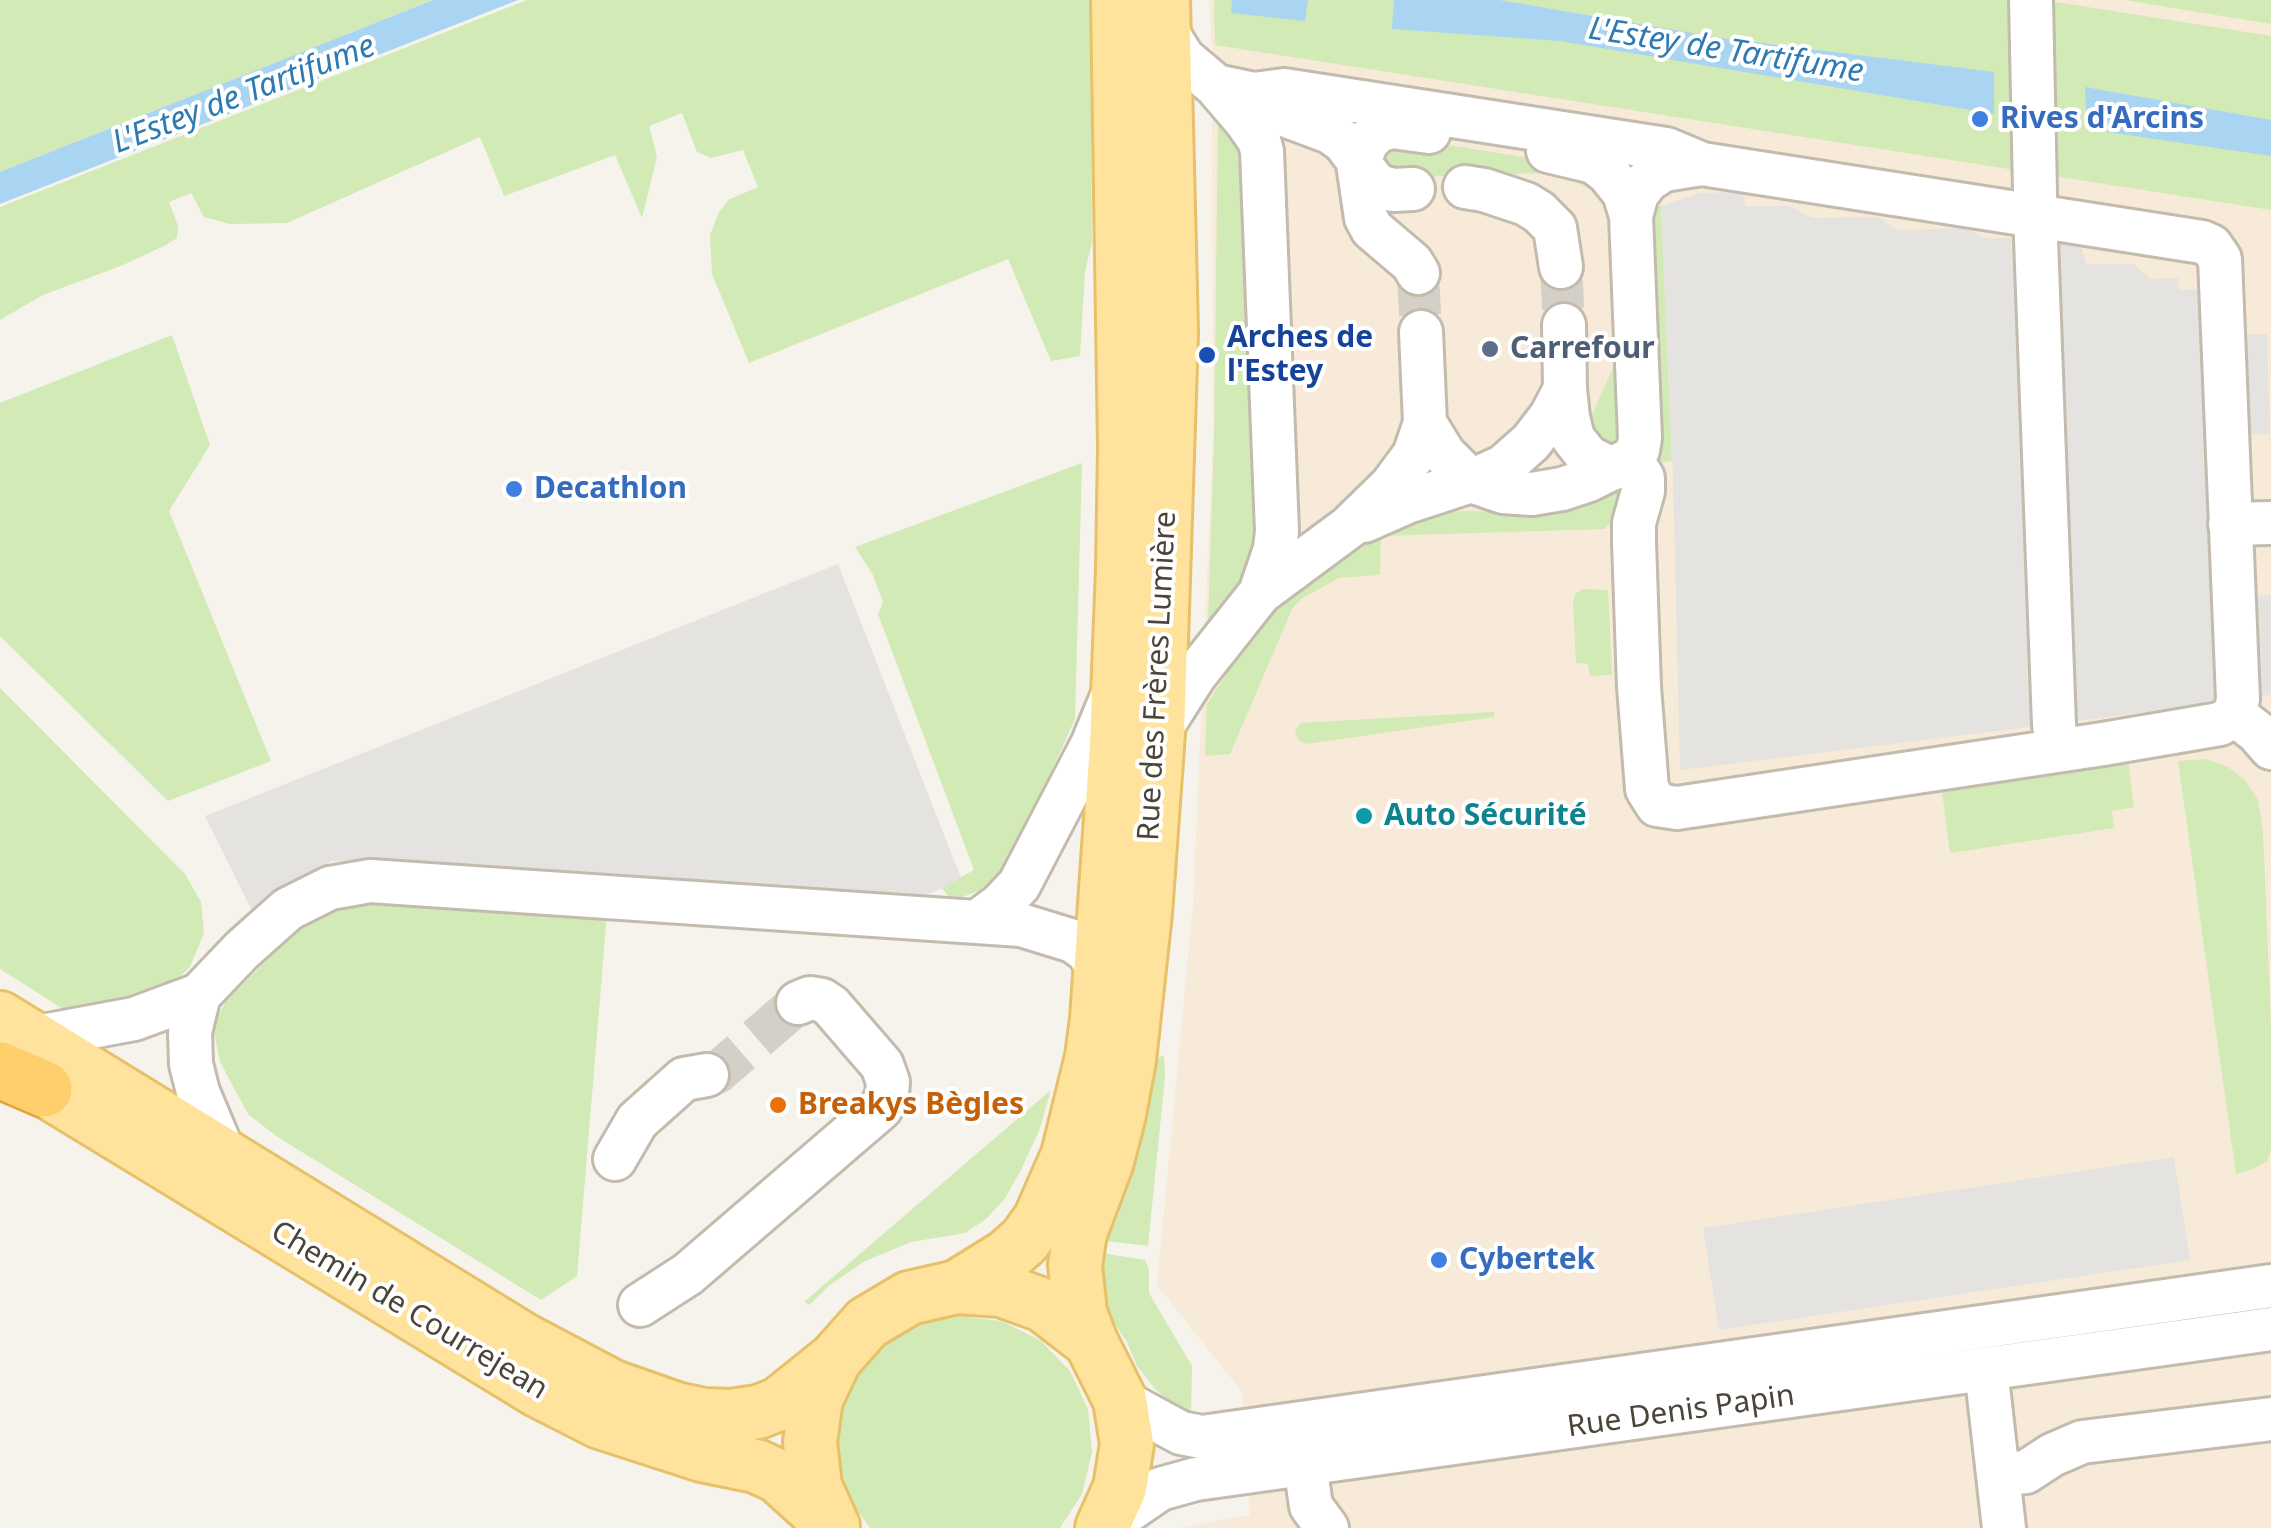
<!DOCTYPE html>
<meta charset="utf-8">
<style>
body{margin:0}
canvas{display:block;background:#f6f3ec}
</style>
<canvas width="2271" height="1528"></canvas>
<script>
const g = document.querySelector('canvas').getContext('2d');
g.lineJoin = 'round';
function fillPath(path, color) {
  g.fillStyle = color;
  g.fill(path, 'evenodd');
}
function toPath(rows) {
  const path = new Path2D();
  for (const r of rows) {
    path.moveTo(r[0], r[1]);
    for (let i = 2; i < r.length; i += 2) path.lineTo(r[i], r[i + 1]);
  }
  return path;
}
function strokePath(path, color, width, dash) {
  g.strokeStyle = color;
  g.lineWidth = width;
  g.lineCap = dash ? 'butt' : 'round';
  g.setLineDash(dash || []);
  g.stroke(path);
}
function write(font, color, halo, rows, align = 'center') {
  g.font = font + ' "Noto Sans",sans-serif';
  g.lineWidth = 8;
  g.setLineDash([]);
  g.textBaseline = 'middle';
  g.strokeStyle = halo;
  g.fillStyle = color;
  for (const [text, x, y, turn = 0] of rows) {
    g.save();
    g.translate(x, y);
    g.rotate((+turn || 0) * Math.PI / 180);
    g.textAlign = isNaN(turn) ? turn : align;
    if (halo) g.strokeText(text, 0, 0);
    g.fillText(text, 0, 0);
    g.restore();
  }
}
fillPath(toPath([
 [1209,0,2271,0,2271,1528,1178,1528,1250,1515,1242,1392,1157,1285,1193,904,1213,440,1212,51]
]), '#f7ead8');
fillPath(toPath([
 [0,0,433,0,0,172],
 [527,0,1086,0,1090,2,1092,242,1085,272,1080,356,1051,361,1008,259,749,363,712,274,710,235,718,214,728,200,758,187,743,150,711,158,697,152,682,113,649,126,657,157,642,218,615,155,504,196,480,137,287,223,230,224,204,217,191,193,169,202,178,226,177,238,166,245,123,265,43,295,0,320,0,207],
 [1214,0,2043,0,2271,36,2271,210,1215,45],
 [2124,0,2271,0,2271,24],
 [1218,121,1238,140,1249,155,1263,530,1244,579,1208,621,1214,440],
 [1403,138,1555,162,1610,191,1631,434,1613,445,1601,443,1593,434,1590,419,1616,361,1613,229,1603,204,1592,191,1571,179,1547,173,1406,177,1381,166,1382,151],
 [1661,206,1672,461,1657,463,1646,211],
 [172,335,210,445,169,511,271,761,168,801,0,636,0,403],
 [1082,463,1075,719,1020,841,1001,873,984,889,962,897,948,896,942,888,974,870,878,614,883,602,872,573,855,547],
 [1631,480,1619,512,1605,529,1381,536,1380,575,1339,578,1301,599,1292,609,1230,754,1205,756,1207,704,1253,634,1285,595,1368,534,1448,511,1528,512],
 [1583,589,1608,590,1612,675,1590,676,1588,664,1576,663,1573,601,1576,593],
 [0,688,185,874,201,902,204,933,190,967,166,990,131,1002,63,1009,0,969],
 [1494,712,1494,717,1307,744,1299,741,1295,732,1300,723],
 [2206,759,2228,767,2245,780,2258,800,2263,832,2271,1025,2271,1150,2267,1161,2253,1169,2236,1174,2178,761],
 [2128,760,2134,807,2112,811,2114,828,1950,853,1941,784],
 [369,900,607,914,577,1276,541,1300,276,1136,248,1114,220,1062,213,1028,225,1002,307,920,336,904],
 [1164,1055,1165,1077,1148,1246,1096,1240,1144,1066],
 [1051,1090,1039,1131,1021,1170,1004,1200,986,1219,965,1233,911,1242,865,1261,830,1285,809,1305,804,1302],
 [1095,1252,1145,1260,1149,1269,1149,1293,1192,1366,1191,1413,1170,1402,1155,1389,1137,1366,1127,1342,1097,1298],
 [958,1316,1001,1321,1040,1340,1070,1371,1088,1409,1092,1452,1082,1494,1060,1528,870,1528,849,1499,838,1459,839,1418,854,1380,879,1348,916,1325]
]), '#d2eab5');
fillPath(toPath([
 [1744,192,1745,206,1790,206,1812,218,1878,217,1897,230,1966,228,1983,238,2079,240,2086,264,2134,264,2150,279,2178,278,2179,290,2221,288,2223,335,2267,334,2270,434,2227,435,2234,596,2271,595,2271,695,2054,724,1680,770,1673,477,1661,206,1700,193],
 [838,564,961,878,942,888,918,898,332,861,251,909,205,816],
 [2174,1157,2190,1260,1719,1330,1703,1228]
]), '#e5e3e0');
fillPath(toPath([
 [433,0,518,0,0,204,0,172],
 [1232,0,1308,0,1305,21,1231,13],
 [1394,0,1499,0,1721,38,1994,72,1994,114,1560,41,1392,29],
 [2085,87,2271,120,2271,156,2087,129]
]), '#a9d4f2');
strokePath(toPath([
 [1561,267,1564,325],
 [1418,273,1421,332],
 [707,1075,717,1073,798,1003]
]), '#d4d0c8', 42, [42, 21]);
const minor = toPath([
 [2031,0,2036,239,2054,724,2057,751],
 [1163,26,1183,58,1216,86,1254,94,1284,90,1666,149,1702,164,2202,242,2211,246,2220,259,2238,699,2235,715,2220,724,2103,744,1677,808,1657,805,1647,789,1639,687,1634,542,1634,523,1643,491,1643,478,1631,459],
 [1216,86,1245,120,1259,140,1262,151,1277,531,1275,549,1260,593],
 [1258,98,1279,113,1330,132,1344,142,1374,182,1382,187,1393,190,1413,189],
 [1548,151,1594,162,1608,173,1624,193,1631,216],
 [1465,187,1484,190,1526,204,1539,212,1555,228,1561,267],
 [1418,273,1412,263,1372,229,1366,218,1358,164,1367,142,1378,131,1392,127,1429,132],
 [1565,389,1568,417,1573,438,1588,457,1612,469],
 [1425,423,1444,454,1471,481,1503,492,1532,494,1562,489,1589,480,1631,459,1638,450,1640,438,1631,216,1637,194,1648,180,1664,170,1702,164],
 [1364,521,1407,502,1471,481,1504,466,1531,442,1551,416,1565,389,1564,325],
 [2230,524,2271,523],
 [2235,715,2257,732,2271,748],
 [1158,733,1195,675,1260,593,1349,527,1391,486,1414,455,1425,423,1421,332],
 [977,922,1000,905,1019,885,1092,745,1111,699],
 [199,995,190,1032,191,1064,198,1092,224,1154],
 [32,1038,134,1019,199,995,242,950,288,909,330,888,370,881,1021,925,1073,941,1087,951,1101,972],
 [615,1159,637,1121,684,1079,707,1075],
 [640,1305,688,1274,881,1108,887,1095,888,1082,882,1065,831,1006,822,1000,810,998,798,1003],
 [1986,1369,2004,1528],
 [1120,1400,1181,1433,1202,1437,2271,1286],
 [1305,1464,1311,1506,1327,1528],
 [1998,1475,2026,1472,2052,1455,2082,1442,2271,1419],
 [1103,1528,1160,1489,1196,1479,2271,1329]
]);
const major = toPath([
 [0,1018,524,1340,613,1387,676,1409,704,1415,731,1416,758,1412,779,1404,835,1359],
 [9,1062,44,1089,539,1391,600,1422,702,1455,756,1466,778,1476,833,1526],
 [957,1287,1007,1256,1025,1240,1040,1219,1068,1155,1092,1057,1097,1019,1116,746,1123,569,1125,447,1118,0],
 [1091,1342,1080,1313,1075,1265,1080,1233,1107,1161,1119,1114,1129,1060,1145,913,1158,733,1171,332,1163,0],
 [831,1522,815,1486,810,1442,816,1399,835,1359,867,1323,909,1298,957,1287,1001,1290,1043,1305,1091,1342,1120,1400,1127,1444,1120,1488,1102,1528]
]);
const highway = toPath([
 [0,1070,44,1089]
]);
strokePath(minor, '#c2bbae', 48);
strokePath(major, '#e6c16a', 58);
strokePath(highway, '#e0a43c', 60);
strokePath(minor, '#fff', 42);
strokePath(major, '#ffe39c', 52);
strokePath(highway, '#ffcf6e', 55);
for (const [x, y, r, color] of [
 [1980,119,10,"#3f7fe0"],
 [1490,349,10,"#5c6f8a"],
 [1207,355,10,"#1a4fb4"],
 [514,489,10,"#3f7fe0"],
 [1364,816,10,"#0f9aa8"],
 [778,1105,10,"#e8710a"],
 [1439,1260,10,"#3f7fe0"]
]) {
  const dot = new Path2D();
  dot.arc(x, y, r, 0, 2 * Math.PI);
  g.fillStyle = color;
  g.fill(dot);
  strokePath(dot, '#fff', 4);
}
write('bold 30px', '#366cbe', '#fff', [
 ["Rives d'Arcins",2000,119],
 ["Decathlon",534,489],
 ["Cybertek",1459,1260]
], 'left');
write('bold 30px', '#164399', '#fff', [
 ["Arches de",1227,338],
 ["l'Estey",1227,372]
], 'left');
write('bold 30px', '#4e5e75', '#fff', [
 ["Carrefour",1510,349]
], 'left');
write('30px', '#4b4439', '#fff', [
 ["Rue des Frères Lumière",1158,676,-87],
 ["Chemin de Courrejean",409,1311,31],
 ["Rue Denis Papin",1681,1412,-8]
]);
write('bold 30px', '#0d838f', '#fff', [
 ["Auto Sécurité",1384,816]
], 'left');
write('bold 30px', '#c56008', '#fff', [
 ["Breakys Bègles",798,1105]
], 'left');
write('italic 32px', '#2e7ab2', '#fff', [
 ["L'Estey de Tartifume",1726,51,9],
 ["L'Estey de Tartifume",244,95,-21]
]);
</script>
